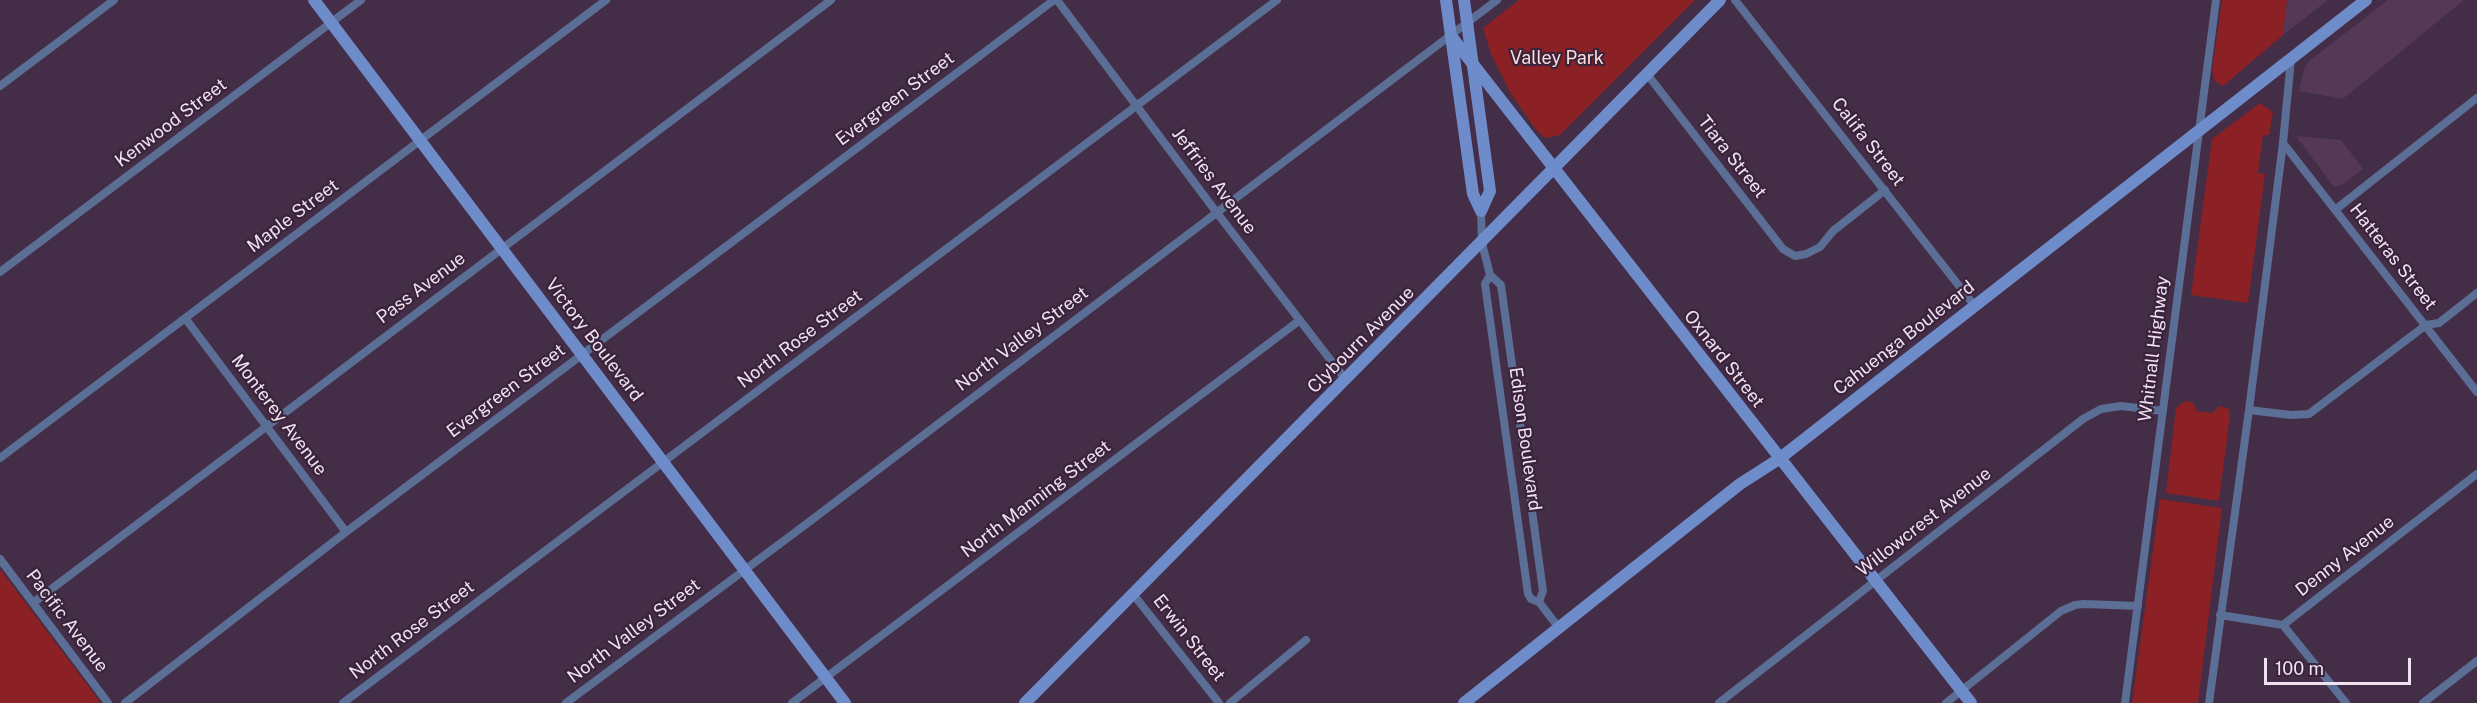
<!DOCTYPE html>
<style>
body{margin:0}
#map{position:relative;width:2477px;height:703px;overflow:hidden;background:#442d46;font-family:"Public Sans",sans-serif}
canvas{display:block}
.scale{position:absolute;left:2264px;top:658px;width:147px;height:27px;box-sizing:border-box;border:3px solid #f1e2f2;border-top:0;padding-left:8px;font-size:18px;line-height:21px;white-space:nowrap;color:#f1e2f2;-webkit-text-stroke:4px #3a233b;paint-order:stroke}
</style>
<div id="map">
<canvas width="2477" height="703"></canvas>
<div class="scale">100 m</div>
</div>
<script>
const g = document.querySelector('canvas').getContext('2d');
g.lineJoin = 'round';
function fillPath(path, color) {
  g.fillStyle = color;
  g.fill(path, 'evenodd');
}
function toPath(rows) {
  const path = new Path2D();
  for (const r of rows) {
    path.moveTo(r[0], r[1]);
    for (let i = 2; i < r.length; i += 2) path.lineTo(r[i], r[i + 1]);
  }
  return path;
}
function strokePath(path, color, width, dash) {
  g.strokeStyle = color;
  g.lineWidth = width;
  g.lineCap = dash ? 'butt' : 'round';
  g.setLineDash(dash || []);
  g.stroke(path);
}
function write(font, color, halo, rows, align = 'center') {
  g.font = font + ' "Public Sans",sans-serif';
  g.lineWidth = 4.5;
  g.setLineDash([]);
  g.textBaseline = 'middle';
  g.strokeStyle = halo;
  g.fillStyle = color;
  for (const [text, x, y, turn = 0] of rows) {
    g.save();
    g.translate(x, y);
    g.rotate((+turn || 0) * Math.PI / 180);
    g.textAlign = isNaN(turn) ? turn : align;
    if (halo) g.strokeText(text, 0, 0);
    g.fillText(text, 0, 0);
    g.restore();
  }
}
fillPath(toPath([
 [2287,0,2328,0,2283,35],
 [2388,0,2464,0,2343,99,2299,91,2304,69,2309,61],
 [2296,136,2341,140,2363,169,2340,186,2334,187]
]), '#543856');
fillPath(toPath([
 [1519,0,1695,0,1560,135,1546,138,1537,131,1511,94,1491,54,1483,28],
 [2222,0,2287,0,2283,35,2223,86,2215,81,2212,71],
 [2260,103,2273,112,2269,135,2263,135,2258,173,2265,174,2248,303,2191,295,2212,139],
 [2185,401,2193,403,2197,411,2212,413,2220,406,2229,409,2230,415,2219,501,2166,493,2176,408],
 [2160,499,2222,508,2198,703,2132,703],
 [0,569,101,703,0,703]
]), '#8b2124');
strokePath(toPath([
 [1057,0,1217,213,1346,380],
 [1735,0,1974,305],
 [1647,74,1783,249,1795,256,1806,254,1820,247,1833,231,1885,190],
 [0,86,114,0],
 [2283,143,2477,392],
 [2335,210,2477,98],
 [1481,211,1482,243,1490,275,1485,284,1528,594,1531,599,1539,602,1559,628],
 [0,272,361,0],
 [1490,275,1501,285,1543,591,1539,602],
 [185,318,346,532],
 [2249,410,2291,415,2309,414,2426,325,2439,323,2477,293],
 [0,458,606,0],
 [0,559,108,703],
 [1133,594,1219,703],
 [33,603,831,0],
 [2220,615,2283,625,2477,474],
 [2283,625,2346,703],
 [125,703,346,532,1054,0],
 [343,703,1277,0],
 [566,703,805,525,1497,0],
 [792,703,1300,320],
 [1230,703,1306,640],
 [1719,703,2083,419,2101,409,2121,406,2163,411],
 [1946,703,2061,611,2075,605,2084,604,2138,606],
 [2125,703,2216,0],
 [2209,703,2249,410,2283,143,2291,59],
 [2423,703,2477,661]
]), '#5b6e95', 8);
strokePath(toPath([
 [314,0,845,703],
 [1446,0,1473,194,1481,211],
 [1464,0,1490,191,1481,211],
 [1451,36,1971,703],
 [1025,703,1720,0],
 [1464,703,1740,484,1779,459,2366,0]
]), '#6e8bca', 12);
write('18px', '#fcdcd9', '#3a233b', [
 ["Valley Park",1557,58]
]);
write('18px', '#f1e2f2', '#3a233b', [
 ["Evergreen Street",895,99,-37],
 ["Kenwood Street",171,123,-37],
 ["Califa Street",1868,142,52],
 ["Tiara Street",1732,157,52],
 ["Jeffries Avenue",1214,181,53],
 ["Maple Street",293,216,-37],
 ["Hatteras Street",2393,257,52],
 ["Pass Avenue",421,288,-37],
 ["Cahuenga Boulevard",1904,338,-38],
 ["North Rose Street",800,339,-37],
 ["North Valley Street",1022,339,-37],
 ["Victory Boulevard",594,340,53],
 ["Clybourn Avenue",1361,340,-45],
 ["Whitnall Highway",2154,349,-83],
 ["Oxnard Street",1724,359,52],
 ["Evergreen Street",506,391,-37],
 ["Monterey Avenue",279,415,53],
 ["Edison Boulevard",1525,439,82],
 ["North Manning Street",1036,499,-37],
 ["Willowcrest Avenue",1924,522,-38],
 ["Denny Avenue",2345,556,-38],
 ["Pacific Avenue",67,621,53],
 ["North Rose Street",412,630,-37],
 ["North Valley Street",634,631,-37],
 ["Erwin Street",1189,638,52]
]);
</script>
